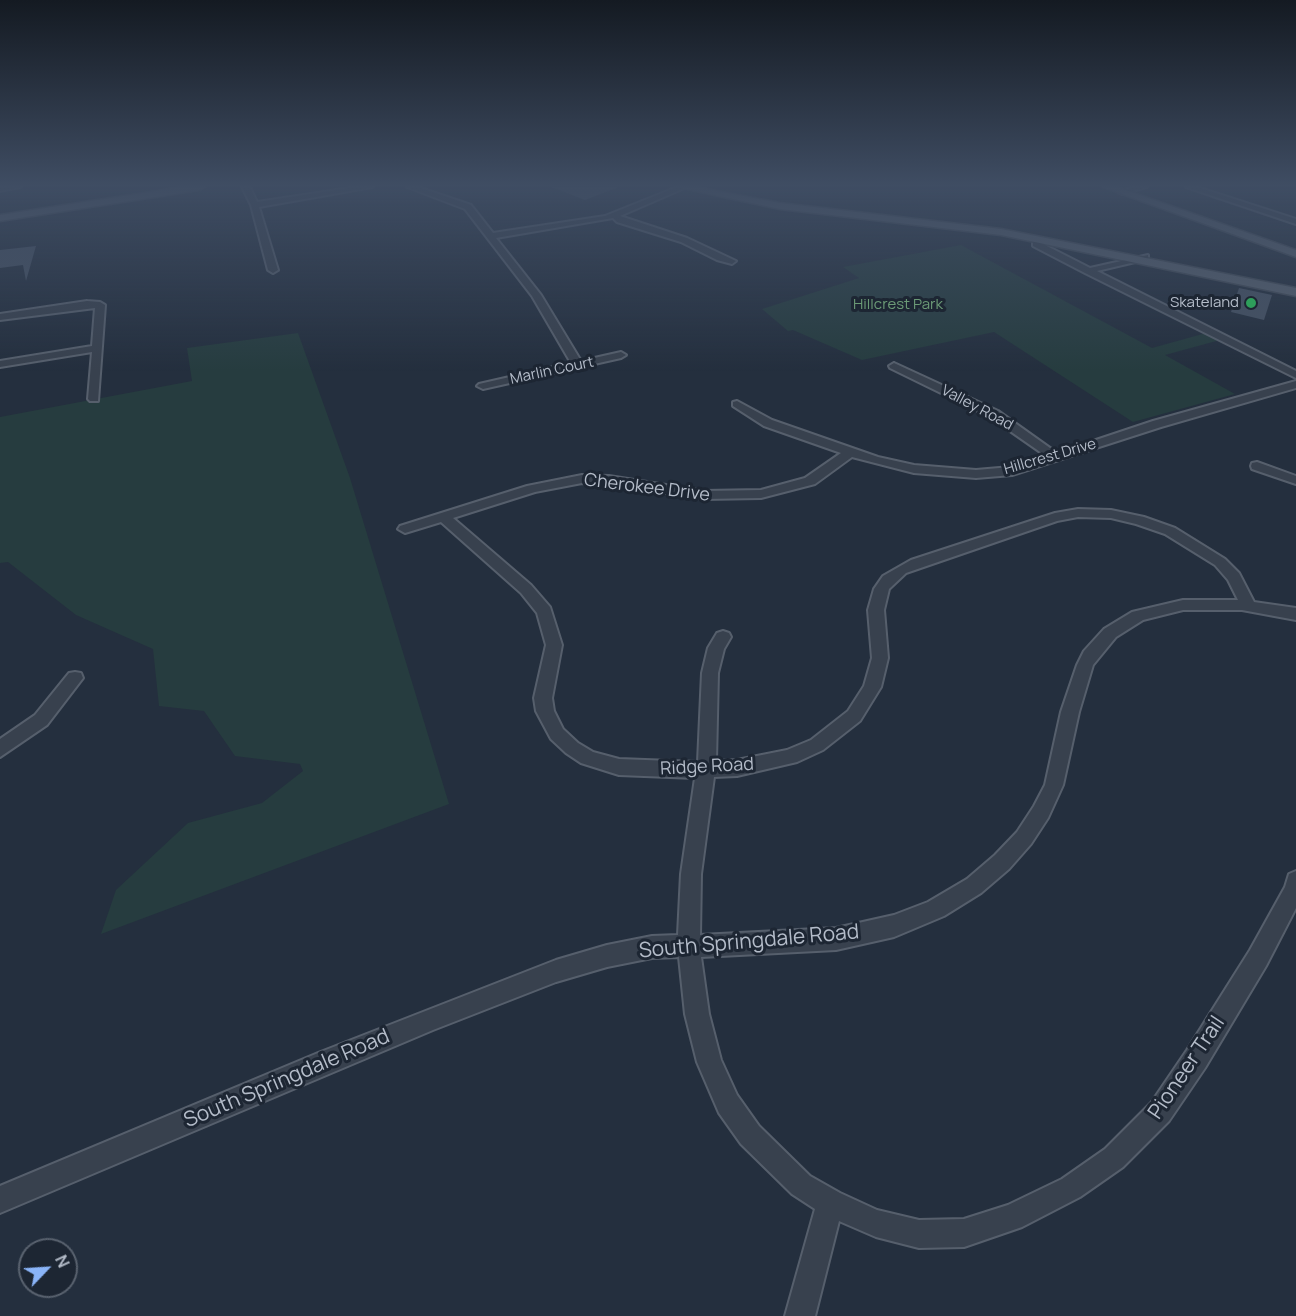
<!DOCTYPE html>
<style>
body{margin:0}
#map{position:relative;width:1296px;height:1316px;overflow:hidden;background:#242f3e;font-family:Manrope,sans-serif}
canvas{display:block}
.north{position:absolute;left:18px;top:1238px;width:60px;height:60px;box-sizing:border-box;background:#1d2633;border:2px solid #59626f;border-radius:50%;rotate:65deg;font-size:16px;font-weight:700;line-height:24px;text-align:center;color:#b4bcc9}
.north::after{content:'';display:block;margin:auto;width:21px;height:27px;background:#8ab4f8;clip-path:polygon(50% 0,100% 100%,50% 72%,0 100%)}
</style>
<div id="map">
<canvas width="1296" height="1316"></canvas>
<div class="north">N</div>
</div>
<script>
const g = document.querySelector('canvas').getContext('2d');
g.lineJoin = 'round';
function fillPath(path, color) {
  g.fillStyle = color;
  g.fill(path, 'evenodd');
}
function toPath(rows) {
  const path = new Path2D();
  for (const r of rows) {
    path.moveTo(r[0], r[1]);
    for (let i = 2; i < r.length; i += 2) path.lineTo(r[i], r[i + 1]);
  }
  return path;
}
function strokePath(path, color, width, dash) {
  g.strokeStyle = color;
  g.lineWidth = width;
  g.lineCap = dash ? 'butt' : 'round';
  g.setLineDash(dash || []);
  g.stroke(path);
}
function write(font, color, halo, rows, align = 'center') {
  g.font = font + ' Manrope,sans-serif';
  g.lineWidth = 6;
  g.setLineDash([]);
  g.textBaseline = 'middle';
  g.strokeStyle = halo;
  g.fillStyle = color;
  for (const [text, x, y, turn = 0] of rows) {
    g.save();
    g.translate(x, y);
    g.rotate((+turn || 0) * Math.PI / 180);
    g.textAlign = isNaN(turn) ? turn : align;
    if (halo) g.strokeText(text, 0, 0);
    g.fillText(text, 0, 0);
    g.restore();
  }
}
fillPath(toPath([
 [961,245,1152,348,1206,333,1220,340,1165,355,1235,394,1133,422,994,332,862,360,793,330,788,331,762,309,859,278,843,267],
 [298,333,350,478,449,804,101,934,116,890,188,823,262,803,303,771,300,764,235,756,204,711,159,706,153,649,76,615,8,562,0,563,0,417,192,381,187,348]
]), '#263c3f');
fillPath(toPath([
 [551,187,617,187,617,188,585,200],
 [36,246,26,281,23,265,0,268,0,250],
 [1239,288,1272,295,1264,320,1231,312]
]), '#455162');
const minor = toPath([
 [0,187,21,187,0,191,0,187],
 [242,187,250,187,257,202,356,187,373,187,259,207,278,270,273,273,268,270,251,205,242,187],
 [407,187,418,187,471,205,493,233,605,216,677,187,687,187,620,216,687,238,736,261,732,264,717,260,681,242,617,222,613,218,496,238,541,295,581,361,621,352,626,355,621,358,483,389,477,386,479,384,571,363,532,296,465,209,407,187],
 [1134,187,1147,187,1122,194,1118,192,1134,187],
 [1186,187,1197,187,1296,219,1296,224,1186,187],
 [1033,242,1039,242,1090,268,1148,255,1148,259,1097,271,1296,371,1296,378,1085,273,1033,246,1033,242],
 [87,301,100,302,105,305,98,401,90,401,88,399,92,352,0,367,0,361,92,346,95,308,0,320,0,314,87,301],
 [894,363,998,411,1057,453,1153,421,1296,381,1296,388,1161,427,1012,475,976,478,914,473,852,457,815,484,761,498,704,499,609,484,582,483,535,492,453,518,531,585,550,607,562,645,552,698,554,711,563,729,578,743,593,752,619,759,698,762,702,673,708,648,717,633,723,631,729,633,731,637,724,649,718,673,716,761,737,760,787,750,811,740,848,711,864,686,872,658,868,610,874,589,883,576,911,560,1055,513,1078,509,1111,510,1144,517,1175,528,1225,559,1239,573,1254,602,1296,608,1296,620,1242,610,1183,610,1143,620,1116,637,1093,665,1079,712,1063,785,1048,818,1031,844,1009,869,981,893,944,916,894,937,836,950,701,957,709,1014,721,1060,737,1095,759,1126,810,1176,840,1193,877,1210,919,1220,964,1219,1008,1205,1062,1179,1105,1149,1151,1103,1187,1050,1250,950,1285,887,1289,874,1296,871,1296,908,1266,966,1205,1068,1169,1121,1123,1167,1080,1197,1022,1227,964,1247,919,1248,876,1237,839,1221,815,1316,785,1316,815,1209,792,1194,741,1144,719,1113,697,1062,685,1014,679,957,652,958,607,967,556,982,433,1030,0,1213,0,1186,318,1053,556,960,607,945,652,936,678,935,681,874,695,778,619,775,581,763,566,753,551,739,536,711,534,698,546,645,537,613,521,593,441,522,405,533,398,529,400,526,527,486,582,475,609,476,704,491,761,490,805,478,841,453,764,426,733,406,733,402,737,401,772,420,878,457,914,465,976,470,1011,467,1046,456,990,417,890,368,889,366,894,363],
 [1078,517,1111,518,1136,524,1165,534,1215,565,1228,580,1238,600,1183,600,1132,612,1104,629,1084,651,1077,665,1061,712,1045,785,1034,806,1017,832,995,855,967,879,928,902,894,915,836,928,700,935,701,874,714,777,737,776,797,762,823,750,860,721,881,687,888,658,884,610,889,589,906,573,1057,521,1078,517],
 [1257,462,1296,476,1296,484,1252,469,1251,466,1252,463,1257,462],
 [75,672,81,673,83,678,47,725,0,757,0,739,35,715,69,673,75,672]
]);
const major = toPath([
 [182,187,205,187,200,190,0,221,0,215,182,187],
 [677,187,696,187,780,203,1001,229,1296,288,1296,296,1001,235,780,209,677,187],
 [1103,187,1117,187,1296,250,1296,257,1103,187]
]);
strokePath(minor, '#565f6c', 4);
strokePath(major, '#414a57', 3);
fillPath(minor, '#38414e');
fillPath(major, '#56606e');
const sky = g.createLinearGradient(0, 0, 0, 371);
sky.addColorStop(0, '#141a22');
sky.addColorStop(0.5, '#3f4d63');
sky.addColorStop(1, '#3f4d6300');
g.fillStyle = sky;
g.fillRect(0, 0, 1296, 371);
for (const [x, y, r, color] of [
 [1251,303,6,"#2e9e5b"]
]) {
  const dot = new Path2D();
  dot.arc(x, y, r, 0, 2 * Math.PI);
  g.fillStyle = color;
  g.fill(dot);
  strokePath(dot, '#1d2633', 2);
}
write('15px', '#b4bcc9', '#1d2633', [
 ["Skateland",1239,303]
], 'right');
write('15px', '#6b9a76', '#1d2633', [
 ["Hillcrest Park",898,305]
]);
write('15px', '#b4bcc9', '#1d2633', [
 ["Marlin Court",552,371,-12],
 ["Valley Road",977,408,28],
 ["Hillcrest Drive",1050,457,-16]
]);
write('18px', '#b4bcc9', '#1d2633', [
 ["Cherokee Drive",647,488,7],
 ["Ridge Road",707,767,-3]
]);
write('21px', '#b4bcc9', '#1d2633', [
 ["South Springdale Road",749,942,-5],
 ["Pioneer Trail",1187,1068,-56],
 ["South Springdale Road",287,1079,-23]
]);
</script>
